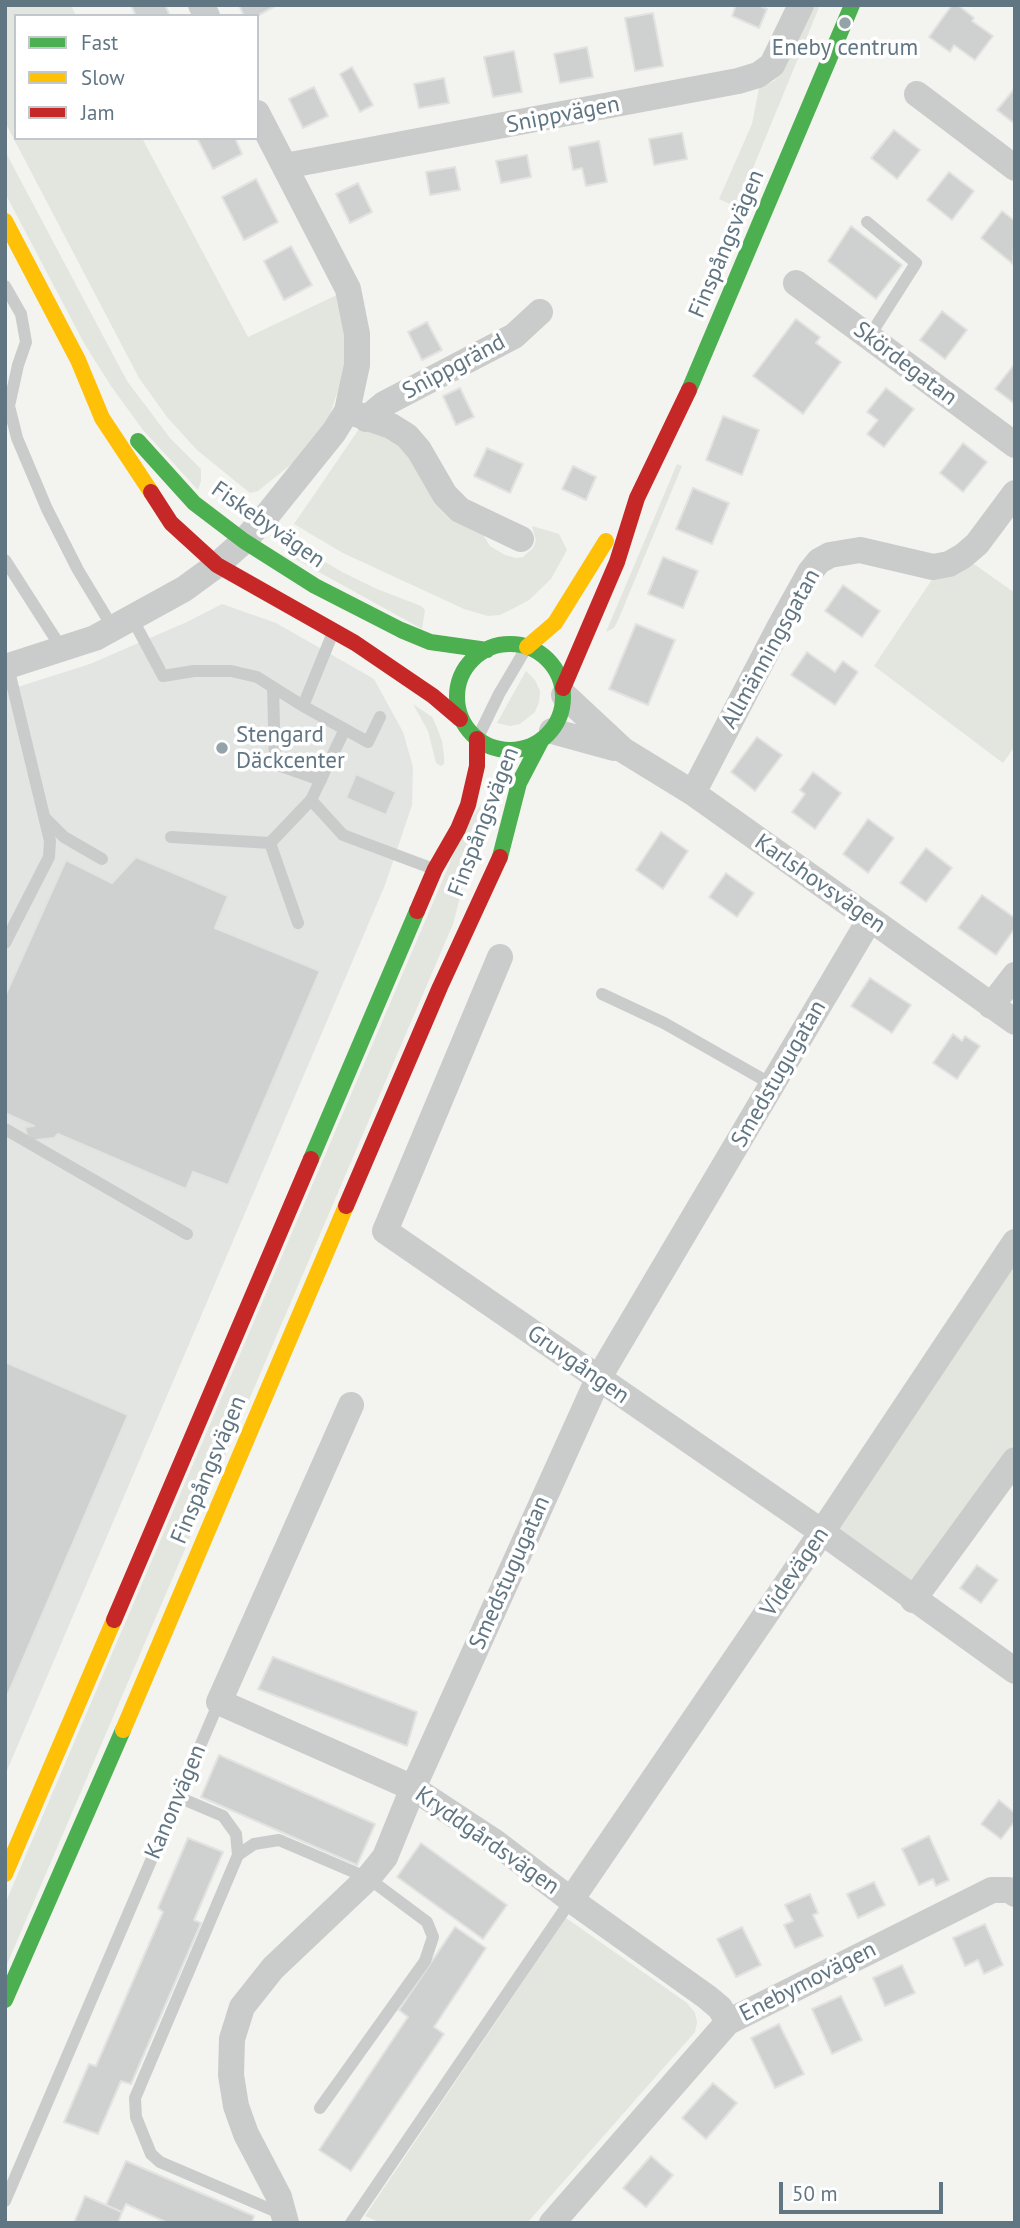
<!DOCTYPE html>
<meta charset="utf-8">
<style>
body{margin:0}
#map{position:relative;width:1020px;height:2228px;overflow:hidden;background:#f3f3f0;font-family:"PT Sans",sans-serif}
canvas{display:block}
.frame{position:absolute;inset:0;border:7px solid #617683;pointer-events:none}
.legend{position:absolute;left:14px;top:14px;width:245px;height:126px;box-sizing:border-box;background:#fff;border:2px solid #c0c8cd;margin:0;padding:9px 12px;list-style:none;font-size:21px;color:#617683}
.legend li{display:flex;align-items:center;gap:14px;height:35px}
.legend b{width:35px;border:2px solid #c0c8cd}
.scale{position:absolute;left:779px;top:2182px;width:164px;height:32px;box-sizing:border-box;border:4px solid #617683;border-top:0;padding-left:9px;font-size:21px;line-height:24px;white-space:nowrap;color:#617683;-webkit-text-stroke:5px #fff;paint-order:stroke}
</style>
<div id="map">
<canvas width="1020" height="2228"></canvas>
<div class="frame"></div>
<ul class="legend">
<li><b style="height:9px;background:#4caf50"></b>Fast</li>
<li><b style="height:9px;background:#ffc107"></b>Slow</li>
<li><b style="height:9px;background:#c62828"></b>Jam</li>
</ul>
<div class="scale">50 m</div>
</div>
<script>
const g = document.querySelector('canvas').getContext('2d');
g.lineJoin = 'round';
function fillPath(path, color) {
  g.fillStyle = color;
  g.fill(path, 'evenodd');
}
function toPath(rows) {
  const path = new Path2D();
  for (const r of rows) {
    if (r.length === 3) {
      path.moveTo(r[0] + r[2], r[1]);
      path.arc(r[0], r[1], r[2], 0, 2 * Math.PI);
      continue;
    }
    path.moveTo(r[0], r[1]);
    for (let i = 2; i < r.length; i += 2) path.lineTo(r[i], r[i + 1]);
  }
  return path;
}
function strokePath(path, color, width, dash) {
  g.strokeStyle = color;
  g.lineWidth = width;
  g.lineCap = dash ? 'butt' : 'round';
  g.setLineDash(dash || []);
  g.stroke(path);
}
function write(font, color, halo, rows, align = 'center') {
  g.font = font + ' "PT Sans",sans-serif';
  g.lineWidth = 7;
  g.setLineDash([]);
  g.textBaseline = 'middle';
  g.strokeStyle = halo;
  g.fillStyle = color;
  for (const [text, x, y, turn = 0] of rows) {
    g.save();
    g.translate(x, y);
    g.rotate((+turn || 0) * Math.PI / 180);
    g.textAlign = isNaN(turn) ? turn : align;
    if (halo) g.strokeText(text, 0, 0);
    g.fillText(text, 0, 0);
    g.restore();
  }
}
fillPath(toPath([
 [222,604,276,623,374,679,403,732,413,767,412,805,385,885,5,1775,5,691,90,664,187,622]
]), '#e3e5e3');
fillPath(toPath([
 [5,5,71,5,76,16,16,16,16,138,142,138,248,337,337,295,345,330,345,370,328,420,294,462,258,491,250,493,197,450,167,417,139,378,5,122],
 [811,5,820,5,737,207,719,199,752,124,759,88,774,81,782,73],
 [5,151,127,381,170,438,201,469,201,481,198,490,143,430,111,386,84,343,5,193],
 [359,429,393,437,478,527,490,546,505,555,516,558,523,557,533,548,536,541,532,526,559,534,567,550,551,579,529,600,516,607,500,615,488,616,464,609,343,553,294,524],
 [677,464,682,466,619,618,614,628,606,632],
 [284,537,342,572,377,589,421,606,425,610,422,629,288,555],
 [974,564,1015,593,1015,746,1003,763,874,666,933,578,955,574],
 [526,671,535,680,540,691,539,702,535,712,520,724,510,726,497,723],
 [413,704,432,717,435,723,442,741,444,756,444,764,441,766,436,763,428,731],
 [486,797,453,924,5,1969,5,1904,464,830],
 [1015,1261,1015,1443,909,1585,834,1531],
 [566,1918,687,2003,695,2013,697,2022,695,2032,527,2223,381,2223,365,2216]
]), '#e2e6de');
const building = toPath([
 [131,5,165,5,170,16,136,16,131,5],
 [239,5,277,5,257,16,244,16,239,5],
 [736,5,758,5,767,9,759,28,732,16,736,5],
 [952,5,958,5,974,18,972,21,993,36,975,60,954,45,950,52,929,37,952,5],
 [653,13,663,66,635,71,625,18,653,13],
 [587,47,593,77,560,83,554,54,587,47],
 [514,51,522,92,493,97,484,57,514,51],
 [352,67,373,105,360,112,340,74,352,67],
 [444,78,449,103,419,108,414,84,444,78],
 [314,87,328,116,303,128,289,99,314,87],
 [1015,88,1015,124,997,110,1015,88],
 [894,130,920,150,897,179,871,158,894,130],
 [682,133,687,159,654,165,649,139,682,133],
 [197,138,235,138,242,154,213,169,197,138],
 [599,141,607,182,586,186,582,168,573,170,569,147,599,141],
 [527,155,531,177,501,183,496,161,527,155],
 [455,167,460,190,430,195,426,172,455,167],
 [949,172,974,191,952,220,927,200,949,172],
 [256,179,278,222,244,240,222,197,256,179],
 [358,183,372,212,350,223,336,194,358,183],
 [1002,211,1015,221,1013,264,981,238,1002,211],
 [851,226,902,265,876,299,828,261,851,226],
 [291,246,312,285,284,300,264,261,291,246],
 [942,311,967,330,945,359,920,340,942,311],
 [796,319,820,337,816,343,841,362,803,414,753,376,796,319],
 [427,322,442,350,422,360,408,332,427,322],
 [1013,366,1015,367,1015,404,995,389,1013,366],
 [460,388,474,417,456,425,443,396,460,388],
 [886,388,914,409,884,447,867,434,878,420,867,412,886,388],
 [723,416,759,430,742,475,706,460,723,416],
 [963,443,987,462,963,492,940,473,963,443],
 [487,448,523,464,510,493,474,476,487,448],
 [573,466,596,477,586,500,562,489,573,466],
 [693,488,729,503,712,544,676,529,693,488],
 [663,557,698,571,683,608,648,594,663,557],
 [843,585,880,611,862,637,825,611,843,585],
 [636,624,675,640,648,705,609,689,636,624],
 [807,652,835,672,843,661,858,672,835,705,791,675,807,652],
 [757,737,782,755,755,791,731,772,757,737],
 [813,772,841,793,815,829,792,812,805,794,800,790,813,772],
 [356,774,396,792,386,815,346,798,356,774],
 [868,819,894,838,868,873,843,854,868,819],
 [661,832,688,851,663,889,636,870,661,832],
 [926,848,952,868,926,902,900,883,926,848],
 [136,857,228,896,215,928,320,971,228,1185,193,1172,186,1189,58,1134,54,1138,28,1141,25,1127,34,1126,5,1113,5,996,66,860,112,883,136,857],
 [726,873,754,893,737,917,709,897,726,873],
 [982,895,1015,918,1015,928,996,955,958,928,982,895],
 [870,978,911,1005,892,1033,851,1006,870,978],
 [953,1034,962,1041,965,1036,980,1046,957,1079,933,1063,953,1034],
 [5,1362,128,1415,5,1701,5,1362],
 [977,1565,998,1580,981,1603,960,1588,977,1565],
 [273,1657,417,1712,407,1746,258,1689,273,1657],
 [219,1755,375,1824,357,1865,201,1797,219,1755],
 [999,1800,1015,1813,1015,1821,1001,1839,981,1824,999,1800],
 [929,1836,949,1880,936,1886,933,1879,919,1885,902,1849,929,1836],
 [188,1838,223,1852,194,1920,201,1923,131,2084,121,2081,98,2134,64,2122,89,2064,96,2066,163,1912,158,1908,188,1838],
 [421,1843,507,1905,483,1939,397,1877,421,1843],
 [874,1882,885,1905,858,1918,847,1894,874,1882],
 [810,1894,818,1913,813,1915,823,1936,795,1948,784,1925,793,1921,785,1905,810,1894],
 [985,1924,1003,1965,984,1974,978,1960,965,1966,953,1938,985,1924],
 [455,1927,486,1948,434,2027,444,2034,351,2171,319,2150,408,2017,399,2010,455,1927],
 [742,1927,761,1965,736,1977,717,1939,742,1927],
 [902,1965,915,1993,885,2006,873,1978,902,1965],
 [841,1996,862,2040,832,2054,812,2009,841,1996],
 [779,2024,804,2074,775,2088,751,2038,779,2024],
 [713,2083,737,2103,706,2139,682,2118,713,2083],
 [651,2156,673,2175,646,2207,623,2188,651,2156],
 [126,2161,254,2216,252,2223,168,2223,126,2204,122,2212,106,2205,126,2161],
 [85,2196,122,2212,118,2223,74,2223,85,2196]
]);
fillPath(building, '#cfd0d0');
strokePath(building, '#e2e2e1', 2);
strokePath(toPath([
 [867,222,916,263,869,337],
 [5,286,21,314,26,342,18,365,9,406,17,438,47,509,78,570,113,628],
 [5,560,62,649],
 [132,618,163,676,194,671,231,671,257,677,303,706,368,742,380,717],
 [273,687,275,764,321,780],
 [303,706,332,635],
 [345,729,311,800,343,835,431,868],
 [479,735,499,694,525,650],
 [46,819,64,837,102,859],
 [171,837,270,843,311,800],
 [270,843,298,923],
 [5,943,49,857,50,841,8,667],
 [602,994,664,1023,773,1085],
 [5,1129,187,1234],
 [178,1797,223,1816,236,1834,238,1855],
 [5,2201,219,1702],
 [284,2215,160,2162,151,2154,136,2117,135,2098,238,1855,254,1844,279,1840,368,1878,427,1922,433,1937,425,1961,320,2108],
 [351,2223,571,1900]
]), '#cacccc', 12);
strokePath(toPath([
 [201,5,207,16],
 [917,94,1015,168],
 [285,166,738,81,758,75,772,65,801,5],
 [796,283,1015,445],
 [347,411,391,426,407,436,419,450,445,495,460,510,521,539],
 [366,419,384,404,514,336,540,312],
 [5,667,95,638,184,589,217,565,244,541,268,514,334,432,347,411,357,365,357,334,348,289,257,113],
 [564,695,623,750,693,793,1015,1022],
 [552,731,614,748],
 [693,793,780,626,810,572,819,561,830,555,860,550,933,567,949,564,963,556,977,544,1015,493],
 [500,957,385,1231,822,1532,1015,1671],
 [991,1006,1015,975],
 [351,1405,219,1702,413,1788,495,1842,571,1900,707,1997,720,2008,728,2022],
 [913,1600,1015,1460],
 [571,1900,822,1532,1015,1242],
 [286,2223,279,2197,246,2134,236,2106,231,2075,232,2039,242,2007,273,1968,368,1878,385,1857,413,1788,598,1379,870,919],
 [552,2223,728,2022,992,1890,1009,1890,1015,1894]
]), '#cacccc', 26);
strokePath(toPath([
 [689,390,852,5],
 [138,441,194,503,244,541,315,586,401,630,430,642,487,650],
 [510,697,53],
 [500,857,519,783,541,741],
 [311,1159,417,911],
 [5,2000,123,1730]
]), '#4caf50', 16);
strokePath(toPath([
 [5,221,78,360,102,418,151,492],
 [527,647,555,623,606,541],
 [123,1730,346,1206],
 [5,1874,114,1620]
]), '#ffc107', 16);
strokePath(toPath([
 [151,492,171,523,217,565,355,643,433,696,460,719],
 [563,688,617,562,637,498,689,390],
 [417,911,435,869,458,829,468,805,477,766,477,739],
 [346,1206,440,987,500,857],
 [114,1620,311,1159]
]), '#c62828', 16);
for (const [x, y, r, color] of [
 [845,23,7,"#94a2a9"],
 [222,748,7,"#94a2a9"]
]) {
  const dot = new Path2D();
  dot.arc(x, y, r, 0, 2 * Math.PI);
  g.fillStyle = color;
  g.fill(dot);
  strokePath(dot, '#fff', 2.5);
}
write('23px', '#617683', '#fff', [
 ["Eneby centrum",845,48],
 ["Stengard",236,735,"left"],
 ["Däckcenter",236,761,"left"]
]);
write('23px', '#617683', '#fff', [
 ["Snippvägen",563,115,-11],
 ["Finspångsvägen",727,244,-67],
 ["Skördegatan",905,364,37],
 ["Snippgränd",454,367,-28],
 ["Fiskebyvägen",268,525,35],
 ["Allmänningsgatan",771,649,-61],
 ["Finspångsvägen",484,822,-69],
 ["Karlshovsvägen",820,884,35],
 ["Smedstugugatan",779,1074,-60],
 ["Gruvgången",578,1365,35],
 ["Finspångsvägen",209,1470,-67],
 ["Videvägen",795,1572,-56],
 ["Smedstugugatan",510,1573,-66],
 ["Kanonvägen",176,1802,-67],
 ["Kryddgårdsvägen",487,1841,35],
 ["Enebymovägen",808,1982,-27]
]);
</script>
